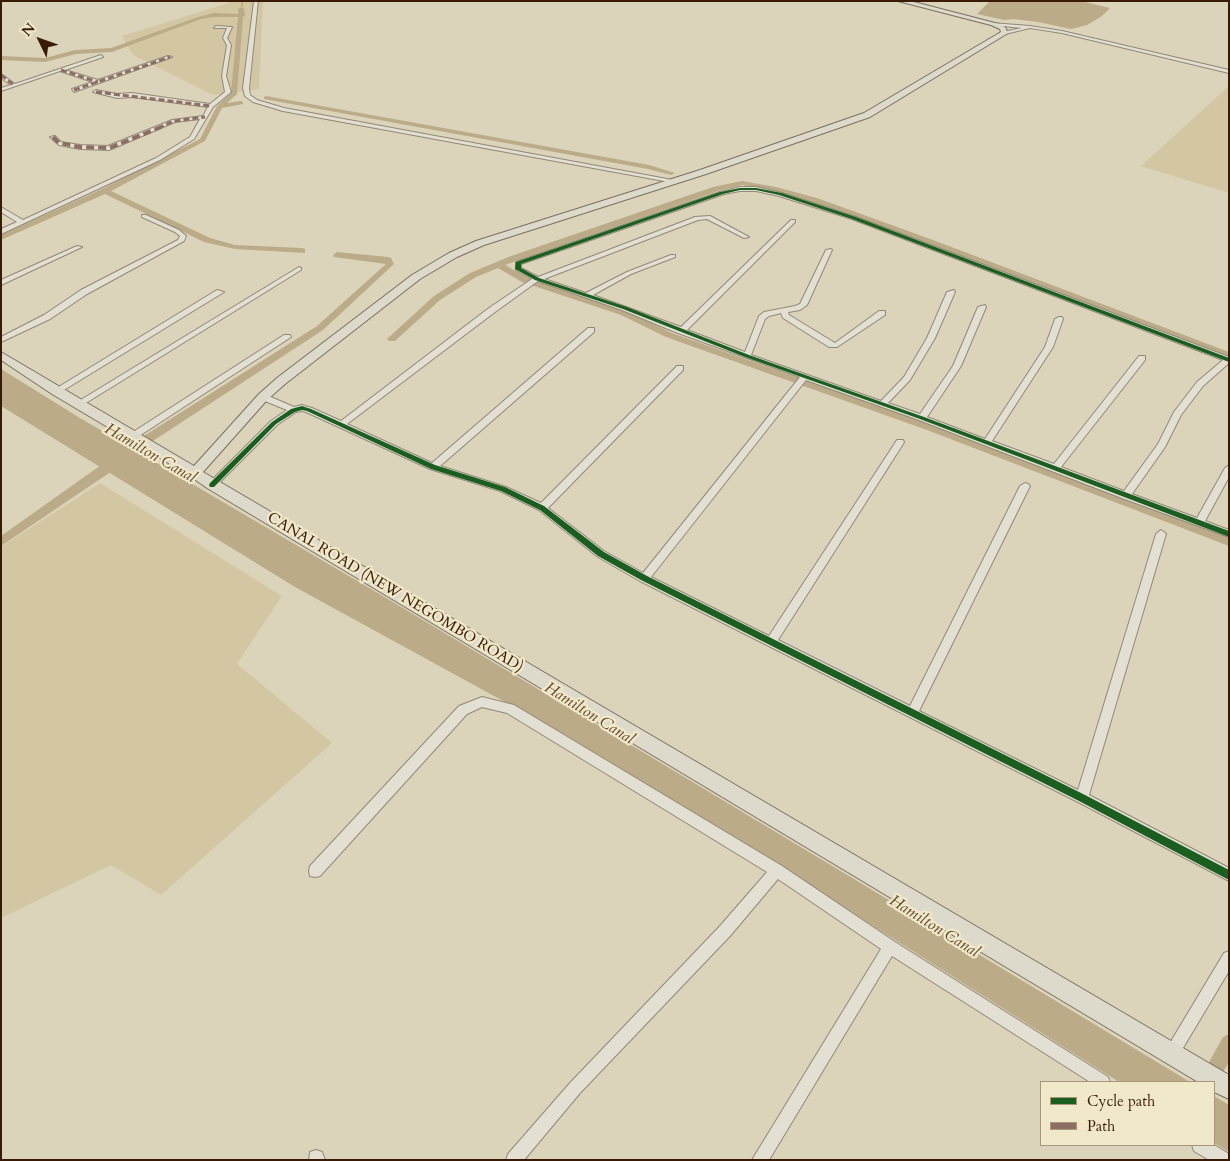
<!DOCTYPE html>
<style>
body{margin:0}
#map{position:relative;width:1230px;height:1161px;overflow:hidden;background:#dcd4ba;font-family:Cardo,serif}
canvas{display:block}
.frame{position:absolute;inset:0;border:2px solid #391b05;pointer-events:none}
.legend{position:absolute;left:1040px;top:1081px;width:175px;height:65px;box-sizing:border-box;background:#f1e8ca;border:1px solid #a7967b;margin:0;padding:6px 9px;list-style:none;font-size:15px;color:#391b05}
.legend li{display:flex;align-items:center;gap:10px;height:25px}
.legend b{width:25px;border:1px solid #a7967b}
.north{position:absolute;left:15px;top:15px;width:50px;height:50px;-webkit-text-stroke:4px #f1e8ca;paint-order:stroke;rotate:312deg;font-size:14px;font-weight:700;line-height:20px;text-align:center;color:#391b05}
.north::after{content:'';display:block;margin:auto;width:18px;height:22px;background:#391b05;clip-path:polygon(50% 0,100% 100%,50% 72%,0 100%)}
</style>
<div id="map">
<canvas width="1230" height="1161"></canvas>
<div class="frame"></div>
<ul class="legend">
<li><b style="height:6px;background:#1b5e20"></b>Cycle path</li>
<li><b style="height:6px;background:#8d6e63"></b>Path</li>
</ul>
<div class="north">N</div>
</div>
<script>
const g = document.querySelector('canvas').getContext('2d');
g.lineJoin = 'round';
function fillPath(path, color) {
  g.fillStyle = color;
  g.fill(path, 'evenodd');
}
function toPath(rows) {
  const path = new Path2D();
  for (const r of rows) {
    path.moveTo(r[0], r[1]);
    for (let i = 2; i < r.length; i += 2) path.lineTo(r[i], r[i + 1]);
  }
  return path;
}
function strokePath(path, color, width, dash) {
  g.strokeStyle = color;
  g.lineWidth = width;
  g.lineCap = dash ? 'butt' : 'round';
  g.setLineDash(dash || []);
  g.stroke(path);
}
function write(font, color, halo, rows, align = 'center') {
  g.font = font + ' Cardo,serif';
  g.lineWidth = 4.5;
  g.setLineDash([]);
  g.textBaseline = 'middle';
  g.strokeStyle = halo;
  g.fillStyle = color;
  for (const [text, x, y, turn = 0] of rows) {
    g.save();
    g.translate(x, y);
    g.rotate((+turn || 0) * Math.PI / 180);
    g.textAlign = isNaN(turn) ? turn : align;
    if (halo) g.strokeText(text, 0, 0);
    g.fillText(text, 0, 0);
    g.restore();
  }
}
fillPath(toPath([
 [229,1,263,1,259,89,213,95,133,55,122,36,229,3],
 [1229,86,1229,193,1141,166],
 [100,483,282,596,237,664,332,743,161,895,111,865,1,918,1,547]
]), '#d3c6a3');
fillPath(toPath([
 [990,1,1081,1,1110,8,1102,16,1087,25,1071,29,1038,22,1013,19,1004,20,977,14],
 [1,369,80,418,388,599,839,870,1190,1082,1119,1082,747,846,567,736,295,587,1,406],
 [1214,1096,1229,1105,1229,1152,1214,1143]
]), '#bbab89');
strokePath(toPath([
 [242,1,242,6]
]), '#bbab89', 2);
fillPath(toPath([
 [241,7,244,9,245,16,243,17,237,94,227,103,241,101,243,102,243,104,222,108,205,141,111,191,210,238,235,245,302,248,305,249,305,253,235,249,204,242,105,194,1,240,1,235,102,189,200,139,217,106,231,93,238,17,214,17,201,19,112,52,76,54,45,62,1,60,1,56,45,58,75,50,111,48,198,17,214,13,238,14,238,9,241,7],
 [266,96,649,165,675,173,671,175,648,169,264,99,264,97,266,96],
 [742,181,776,187,817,198,933,240,1229,352,1229,358,811,202,775,191,742,185,718,191,505,265,528,278,627,311,672,333,935,426,1229,537,1229,546,927,430,666,337,621,315,522,282,498,268,476,277,440,300,395,341,389,341,387,339,434,296,470,273,511,256,713,187,742,181],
 [337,252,388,257,391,258,394,264,323,330,136,452,109,473,1,546,1,536,128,446,317,326,386,264,334,257,333,255,337,252],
 [1229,1034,1229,1062,1214,1088,1214,1082,1198,1082,1223,1037,1229,1034]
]), '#bbab89');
const minor = toPath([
 [254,1,258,1,249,88,250,95,257,100,284,108,678,181,675,183,283,111,253,102,245,96,243,88,254,1],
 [991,23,1030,26,1062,31,1229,70,1229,73,1062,33,1030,28,1005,34,1003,32,1022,28,993,25,991,23],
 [216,26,232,27,227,38,231,45,226,76,231,92,213,107,194,139,160,160,1,234,1,229,17,222,1,212,1,207,23,220,156,158,190,137,200,119,175,122,109,150,80,149,59,145,50,137,55,136,61,142,80,145,108,146,172,120,203,116,208,107,132,97,117,98,93,92,96,90,117,94,132,93,210,104,225,92,222,76,227,45,223,38,227,28,214,28,216,26],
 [101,55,103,57,65,70,98,80,168,56,172,57,74,92,72,89,93,82,60,71,1,91,1,88,11,85,1,78,1,74,15,84,101,55],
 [740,187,756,187,782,193,856,217,1229,357,1229,363,1203,386,1181,415,1165,447,1132,494,1197,518,1225,468,1229,465,1229,477,1205,521,1229,530,1229,537,1122,498,919,420,806,380,651,577,769,636,897,440,903,440,904,442,903,444,778,640,910,706,1020,486,1025,483,1028,484,1030,486,919,711,1078,790,1156,534,1161,530,1164,532,1166,534,1089,795,1229,868,1229,881,1078,802,640,581,598,557,539,510,500,491,430,469,306,412,302,411,296,412,277,425,215,487,209,487,207,485,271,421,287,410,260,399,260,395,266,395,294,407,302,405,312,408,341,421,489,308,532,279,516,270,516,262,720,192,740,187],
 [740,191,756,191,779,196,852,219,1223,360,1197,382,1174,412,1158,444,1124,491,1061,467,1145,360,1145,356,1139,356,1054,464,992,441,1053,347,1063,319,1062,317,1059,317,1055,319,1045,347,985,439,927,417,961,366,986,307,985,305,978,307,953,366,920,414,888,403,910,380,935,338,955,292,954,290,947,292,927,338,904,377,881,401,751,355,765,319,769,316,781,313,783,318,829,347,837,347,885,315,885,311,879,311,835,343,789,315,788,312,800,310,807,305,832,250,831,249,826,250,800,304,795,306,764,312,759,316,745,352,687,330,795,222,795,220,791,220,681,327,593,295,631,274,675,257,675,255,671,255,627,272,586,293,544,279,698,220,707,219,744,238,749,237,710,216,695,217,538,277,521,268,521,264,724,194,740,191],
 [538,281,622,310,678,333,800,377,643,573,604,551,548,508,683,370,683,366,677,366,541,503,506,487,440,466,594,332,594,328,588,328,432,463,347,424,495,312,538,281],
 [142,215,146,215,179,230,186,236,184,241,87,294,50,319,1,342,1,337,44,315,81,290,178,240,180,236,175,232,142,217,142,215],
 [77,246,82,247,1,285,1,280,77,246],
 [299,267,301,268,301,270,81,406,78,407,74,404,299,267],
 [217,290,224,292,59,393,56,394,52,391,217,290],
 [284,335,290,335,291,337,136,438,130,438,129,436,130,434,284,335],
 [482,697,514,705,782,866,895,942,1108,1077,1110,1082,1090,1082,892,956,769,1160,752,1160,881,949,778,879,730,936,580,1093,524,1160,506,1160,508,1154,570,1083,720,926,767,872,507,713,482,707,467,714,320,876,315,877,310,876,309,871,310,866,459,706,482,697],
 [1229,951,1229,971,1177,1058,1172,1060,1167,1058,1165,1053,1167,1048,1224,953,1229,951],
 [1192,1145,1214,1145,1229,1154,1229,1160,1209,1160,1194,1151,1192,1145],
 [316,1150,322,1152,325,1160,309,1160,310,1152,316,1150]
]);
const primary = toPath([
 [898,1,910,1,995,23,1005,27,1008,33,870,117,706,174,484,245,457,257,420,279,285,384,267,400,203,472,1229,1075,1229,1099,1214,1092,1214,1082,1198,1082,207,488,190,476,52,394,1,360,1,352,194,466,259,394,277,378,412,275,449,253,476,241,700,170,864,113,1001,32,1000,29,991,25,898,1]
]);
strokePath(minor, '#918877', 2);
strokePath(primary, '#797060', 2);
fillPath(minor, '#e3dfd3');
fillPath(primary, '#dedacb');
strokePath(toPath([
 [61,70,98,82],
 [1,75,15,86],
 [74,90,170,57],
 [96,92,211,106],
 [158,128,174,121,205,117]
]), '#8d6e63', 3, [6, 3]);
strokePath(toPath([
 [53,137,59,143,80,147,109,148,161,127]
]), '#8d6e63', 4, [8, 4]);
fillPath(toPath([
 [740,188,756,188,782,193,856,217,1229,358,1229,362,852,219,779,195,756,190,740,190,723,194,521,264,521,268,539,278,627,307,749,355,924,417,1229,531,1229,537,920,419,745,357,623,309,535,280,515,269,516,262,720,192,740,188],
 [302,406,311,409,435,465,505,487,544,506,604,552,647,576,1085,795,1229,870,1229,880,1079,801,641,580,598,556,540,510,501,491,431,469,307,411,302,410,295,412,276,424,214,487,210,487,209,485,210,483,272,422,291,409,302,406]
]), '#1b5e20');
write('15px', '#391b05', '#f1e8ca', [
 ["CANAL ROAD (NEW NEGOMBO ROAD)",395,593,31]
]);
write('italic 16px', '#62472c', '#f1e8ca', [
 ["Hamilton Canal",150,454,30],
 ["Hamilton Canal",589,714,32],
 ["Hamilton Canal",934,927,32]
]);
</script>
